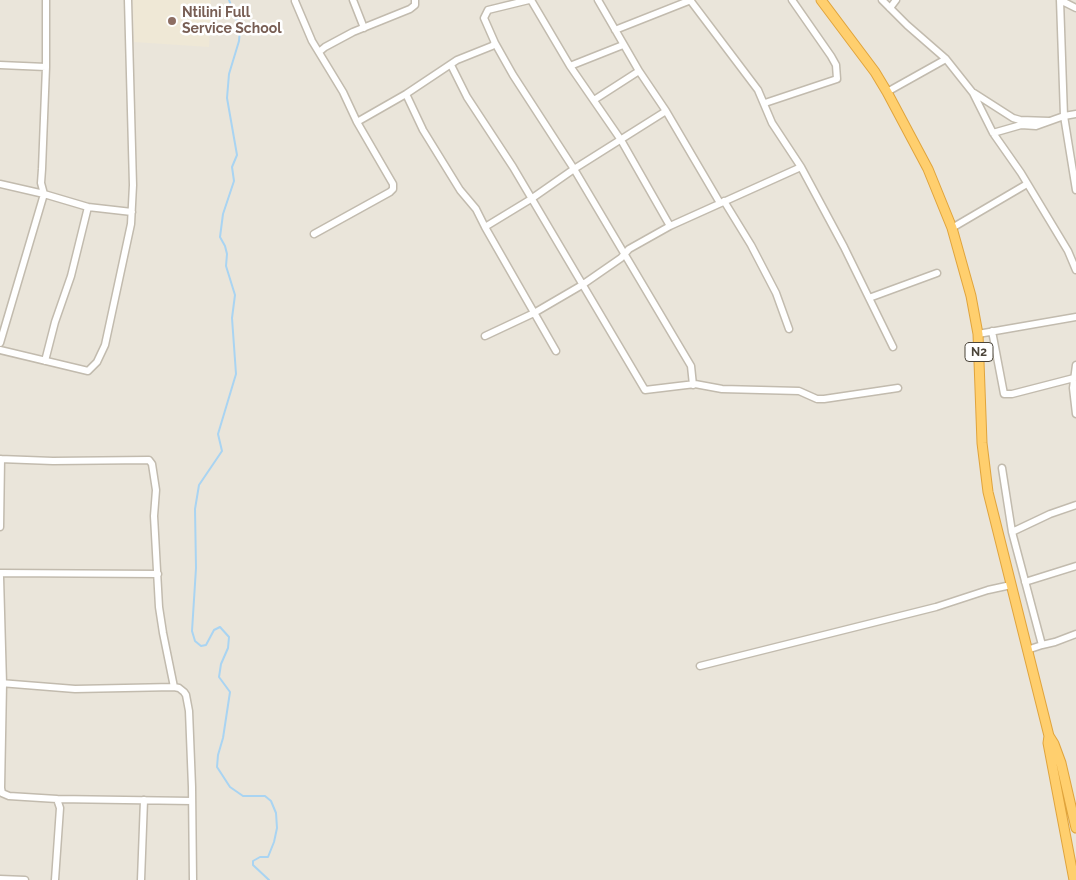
<!DOCTYPE html>
<style>
body{margin:0}
canvas{display:block;background:#f6f3ec}
</style>
<canvas width="1076" height="880"></canvas>
<script>
const g = document.querySelector('canvas').getContext('2d');
g.lineJoin = 'round';
function fillPath(path, color) {
  g.fillStyle = color;
  g.fill(path, 'evenodd');
}
function toPath(rows) {
  const path = new Path2D();
  for (const r of rows) {
    path.moveTo(r[0], r[1]);
    for (let i = 2; i < r.length; i += 2) path.lineTo(r[i], r[i + 1]);
  }
  return path;
}
function strokePath(path, color, width, dash) {
  g.strokeStyle = color;
  g.lineWidth = width;
  g.lineCap = dash ? 'butt' : 'round';
  g.setLineDash(dash || []);
  g.stroke(path);
}
function write(font, color, halo, rows, align = 'center') {
  g.font = font + ' Raleway,sans-serif';
  g.lineWidth = 5;
  g.setLineDash([]);
  g.textBaseline = 'middle';
  g.strokeStyle = halo;
  g.fillStyle = color;
  for (const [text, x, y, turn = 0] of rows) {
    g.save();
    g.translate(x, y);
    g.rotate((+turn || 0) * Math.PI / 180);
    g.textAlign = isNaN(turn) ? turn : align;
    if (halo) g.strokeText(text, 0, 0);
    g.fillText(text, 0, 0);
    g.restore();
  }
}
fillPath(toPath([
 [0,0,1076,0,1076,880,0,880]
]), '#eae5da');
fillPath(toPath([
 [133,0,211,0,209,47,134,42]
]), '#efe8d6');
strokePath(toPath([
 [229,0,240,29,239,41,229,74,227,98,237,155,232,167,234,181,223,214,220,237,225,246,227,254,226,266,235,295,232,318,236,374,218,434,222,451,199,485,195,509,196,568,192,631,195,641,201,646,206,645,214,630,220,627,229,637,228,648,221,664,219,677,230,692,223,738,218,755,217,767,230,787,243,796,265,796,271,801,276,813,277,828,274,842,268,857,260,857,253,861,253,865,269,880]
]), '#a9d4f2', 2);
const minor = toPath([
 [353,0,364,28],
 [531,0,570,66,621,140,670,226],
 [598,0,639,71,666,111,720,203],
 [690,0,758,90,772,123,801,167,844,247,893,347],
 [882,0,907,25,946,59,973,93,993,133,1021,173,1068,251,1076,270],
 [1060,0,1064,116,1076,190],
 [1060,0,1076,8],
 [295,1,312,41,343,92,357,122,393,184,393,189,390,192,314,234],
 [890,8,896,0],
 [615,30,691,0],
 [495,43,513,75,574,169,691,366,693,385],
 [319,52,325,47,353,32,410,9,415,5,415,0],
 [0,65,46,67],
 [451,65,467,97,513,167,645,390,695,384,722,389,799,391,817,399,824,399,898,388],
 [570,66,623,45],
 [887,92,946,59],
 [974,93,1013,118,1020,120,1049,121],
 [406,94,423,130,460,190,476,209,485,227,556,351],
 [594,100,639,71],
 [765,103,837,79,836,65,831,56,792,0],
 [357,122,406,94,457,60,492,46,495,43,484,18,488,10,529,0],
 [993,133,1021,125,1036,126,1064,116,1076,114],
 [0,184,44,194,41,183,42,169,46,67,46,0],
 [724,201,751,245,776,293,789,329],
 [485,227,531,199,574,169,666,111],
 [952,228,1027,184],
 [869,298,937,273],
 [992,331,1004,394,1012,394,1074,378],
 [978,334,1076,317],
 [485,336,534,313,582,285,621,258,629,249,670,226,801,167],
 [0,343,44,194,88,207,132,212],
 [0,350,88,371,97,362,105,345,131,224,133,185,128,0],
 [45,361,55,322,71,276,88,207],
 [1076,365,1073,388,1076,414],
 [0,459,53,461,149,460,152,464,156,490,154,516,159,607,163,633,174,687],
 [1002,468,1012,532,1042,645,1027,650],
 [0,527,1,459],
 [1012,532,1050,514,1076,505],
 [0,573,158,574],
 [0,577,3,684,1,788,2,793,9,796,57,799,60,808,55,880],
 [1025,582,1076,566],
 [1042,645,1055,642,1076,634],
 [700,666,936,607,988,590,1011,585],
 [0,683,75,689,174,687,179,688,184,692,186,695,189,711,192,787,193,880],
 [57,799,192,801],
 [0,879,25,880],
 [141,880,144,800]
]);
const highway = toPath([
 [821,0,875,72,887,92,928,169,952,228,971,296,978,334,982,443,988,492,1049,736,1048,743,1074,880],
 [1049,736,1054,744,1061,763,1076,828]
]);
strokePath(minor, '#c2bbae', 9);
strokePath(highway, '#e0a43c', 11);
strokePath(minor, '#fff', 6);
strokePath(highway, '#ffcf6e', 9);
for (const [x, y, r, color] of [
 [172,21,5,"#8d6e63"]
]) {
  const dot = new Path2D();
  dot.arc(x, y, r, 0, 2 * Math.PI);
  g.fillStyle = color;
  g.fill(dot);
  strokePath(dot, '#fff', 2);
}
for (const [x, y, w] of [
 [979,352,28]
]) {
  const box = new Path2D();
  box.roundRect(x - w / 2, y - 9.5, w, 19, 4);
  g.fillStyle = '#fff';
  g.fill(box);
  strokePath(box, '#4b4439', 1);
}
write('bold 12px', '#4b4439', null, [
 ["N2",979,352]
]);
write('bold 14px', '#785e54', '#fff', [
 ["Ntilini Full",182,13],
 ["Service School",182,29]
], 'left');
</script>
